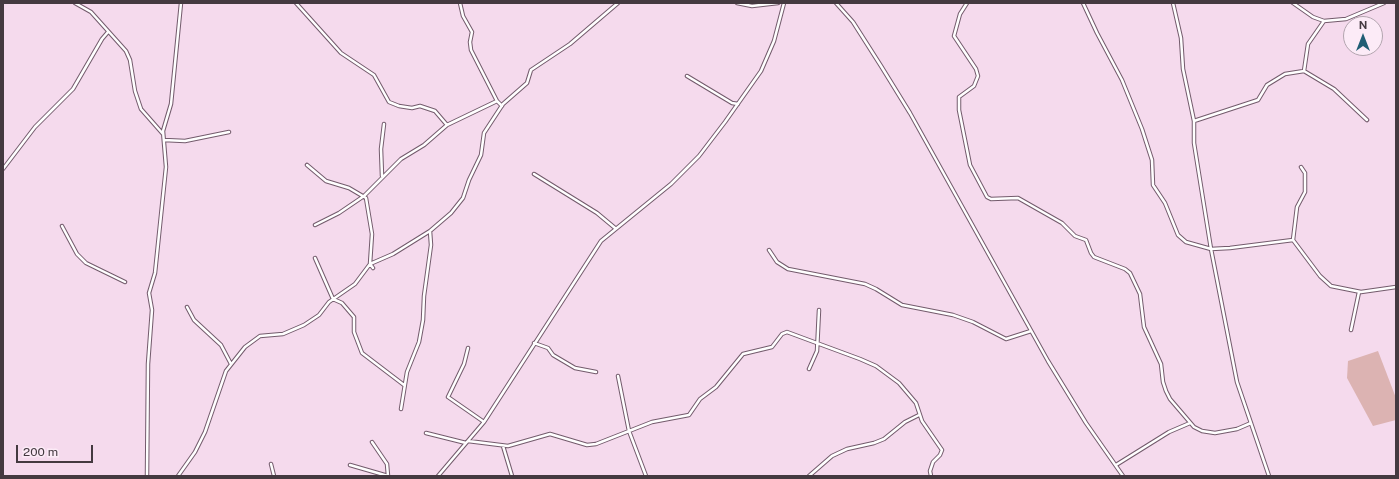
<!DOCTYPE html>
<style>
body{margin:0}
#map{position:relative;width:1399px;height:479px;overflow:hidden;background:#f5daed;font-family:"Public Sans",sans-serif}
canvas{display:block}
.frame{position:absolute;inset:0;border:4px solid #443940;pointer-events:none}
.north{position:absolute;left:1343px;top:16px;width:40px;height:40px;box-sizing:border-box;background:#fcebf7;border:1px solid #b2a4ae;border-radius:50%;rotate:0deg;font-size:11px;font-weight:700;line-height:16px;text-align:center;color:#443940}
.north::after{content:'';display:block;margin:auto;width:14px;height:18px;background:#215e75;clip-path:polygon(50% 0,100% 100%,50% 72%,0 100%)}
.scale{position:absolute;left:16px;top:445px;width:77px;height:18px;box-sizing:border-box;border:2px solid #443940;border-top:0;padding-left:5px;font-size:12px;line-height:14px;white-space:nowrap;color:#443940;-webkit-text-stroke:3px #fcebf7;paint-order:stroke}
</style>
<div id="map">
<canvas width="1399" height="479"></canvas>
<div class="frame"></div>
<div class="north">N</div>
<div class="scale">200 m</div>
</div>
<script>
const g = document.querySelector('canvas').getContext('2d');
g.lineJoin = 'round';
function fillPath(path, color) {
  g.fillStyle = color;
  g.fill(path, 'evenodd');
}
function toPath(rows) {
  const path = new Path2D();
  for (const r of rows) {
    path.moveTo(r[0], r[1]);
    for (let i = 2; i < r.length; i += 2) path.lineTo(r[i], r[i + 1]);
  }
  return path;
}
function strokePath(path, color, width, dash) {
  g.strokeStyle = color;
  g.lineWidth = width;
  g.lineCap = dash ? 'butt' : 'round';
  g.setLineDash(dash || []);
  g.stroke(path);
}
fillPath(toPath([
 [1378,351,1396,398,1396,420,1373,426,1347,378,1348,361]
]), '#dcb3b2');
const minor = toPath([
 [75,3,91,12,126,51,130,60,135,91,141,109,163,134],
 [296,3,341,53,374,75,389,102,399,106,412,108,420,106,435,111,447,125],
 [460,3,463,16,472,32,470,42,471,50,497,101,502,106],
 [737,3,752,6,778,3],
 [836,3,853,22,881,66,910,113,1048,361,1086,423,1123,476],
 [967,3,960,14,954,36,976,69,978,76,974,86,959,97,959,110,970,165,987,197,991,199,1018,198,1062,223,1075,236,1086,240,1091,253,1094,257,1125,269,1130,273,1140,294,1144,327,1161,364,1163,382,1166,391,1170,399,1194,427,1202,431,1215,433,1237,429,1251,423],
 [1083,3,1097,33,1122,80,1142,129,1152,160,1153,185,1165,203,1178,235,1186,242,1211,249,1237,382,1269,476],
 [1173,3,1181,38,1183,69,1194,121,1194,143,1211,249,1230,248,1293,240,1320,276,1331,286,1361,292,1396,287],
 [1293,3,1313,17,1324,21,1346,19,1384,3],
 [1304,71,1334,89,1367,120],
 [687,76,732,103,738,104],
 [1194,121,1258,100,1267,85,1285,74,1304,71,1308,44,1324,21],
 [164,140,185,141,229,132],
 [307,165,326,181,349,188,366,198,372,234,370,264,373,268],
 [3,169,35,127,73,89,102,39,108,32],
 [534,174,597,213,615,228],
 [382,176,381,149,384,124],
 [315,225,339,213,364,196,401,159,424,145,447,125,497,101],
 [62,226,77,254,86,263,125,282],
 [1293,240,1297,207,1305,192,1305,173,1301,167],
 [769,250,777,262,788,269,865,284,876,289,902,305,953,315,973,322,1006,339,1031,331],
 [315,258,333,299],
 [333,299,342,303,354,317,354,332,362,353,404,385],
 [187,307,194,320,221,345,231,364],
 [1351,330,1359,292],
 [534,343,548,348,553,355,575,368,596,372],
 [468,348,464,364,448,397,484,422],
 [809,369,817,351,819,310],
 [618,376,629,431,646,476],
 [401,409,407,372,419,342,423,320,424,296,431,245,430,231],
 [426,433,466,443],
 [468,441,508,446,550,434,587,445,596,444,652,422,689,415,700,399,716,387,743,354,772,347,782,334,787,332,860,359,876,366,899,383,916,403,922,421,942,450,940,455,933,462,930,471,931,476],
 [372,442,387,464,388,476],
 [503,446,512,476],
 [271,464,274,476],
 [350,465,388,476],
 [1116,465,1169,432,1190,423],
 [147,476,148,364,152,310,149,293,155,273,166,167,163,131,171,104,181,3],
 [178,476,195,452,205,432,226,371,245,347,260,336,283,334,304,325,319,315,329,302,355,284,370,264,393,254,430,231,451,213,463,198,469,180,481,155,484,133,503,104,527,83,531,70,570,44,618,3],
 [438,476,484,422,601,241,671,184,699,156,725,122,761,71,774,41,784,3],
 [809,476,832,456,847,449,874,443,884,439,905,422,919,415]
]);
strokePath(minor, '#735b6c', 4.5);
strokePath(minor, '#fff', 2.5);
</script>
